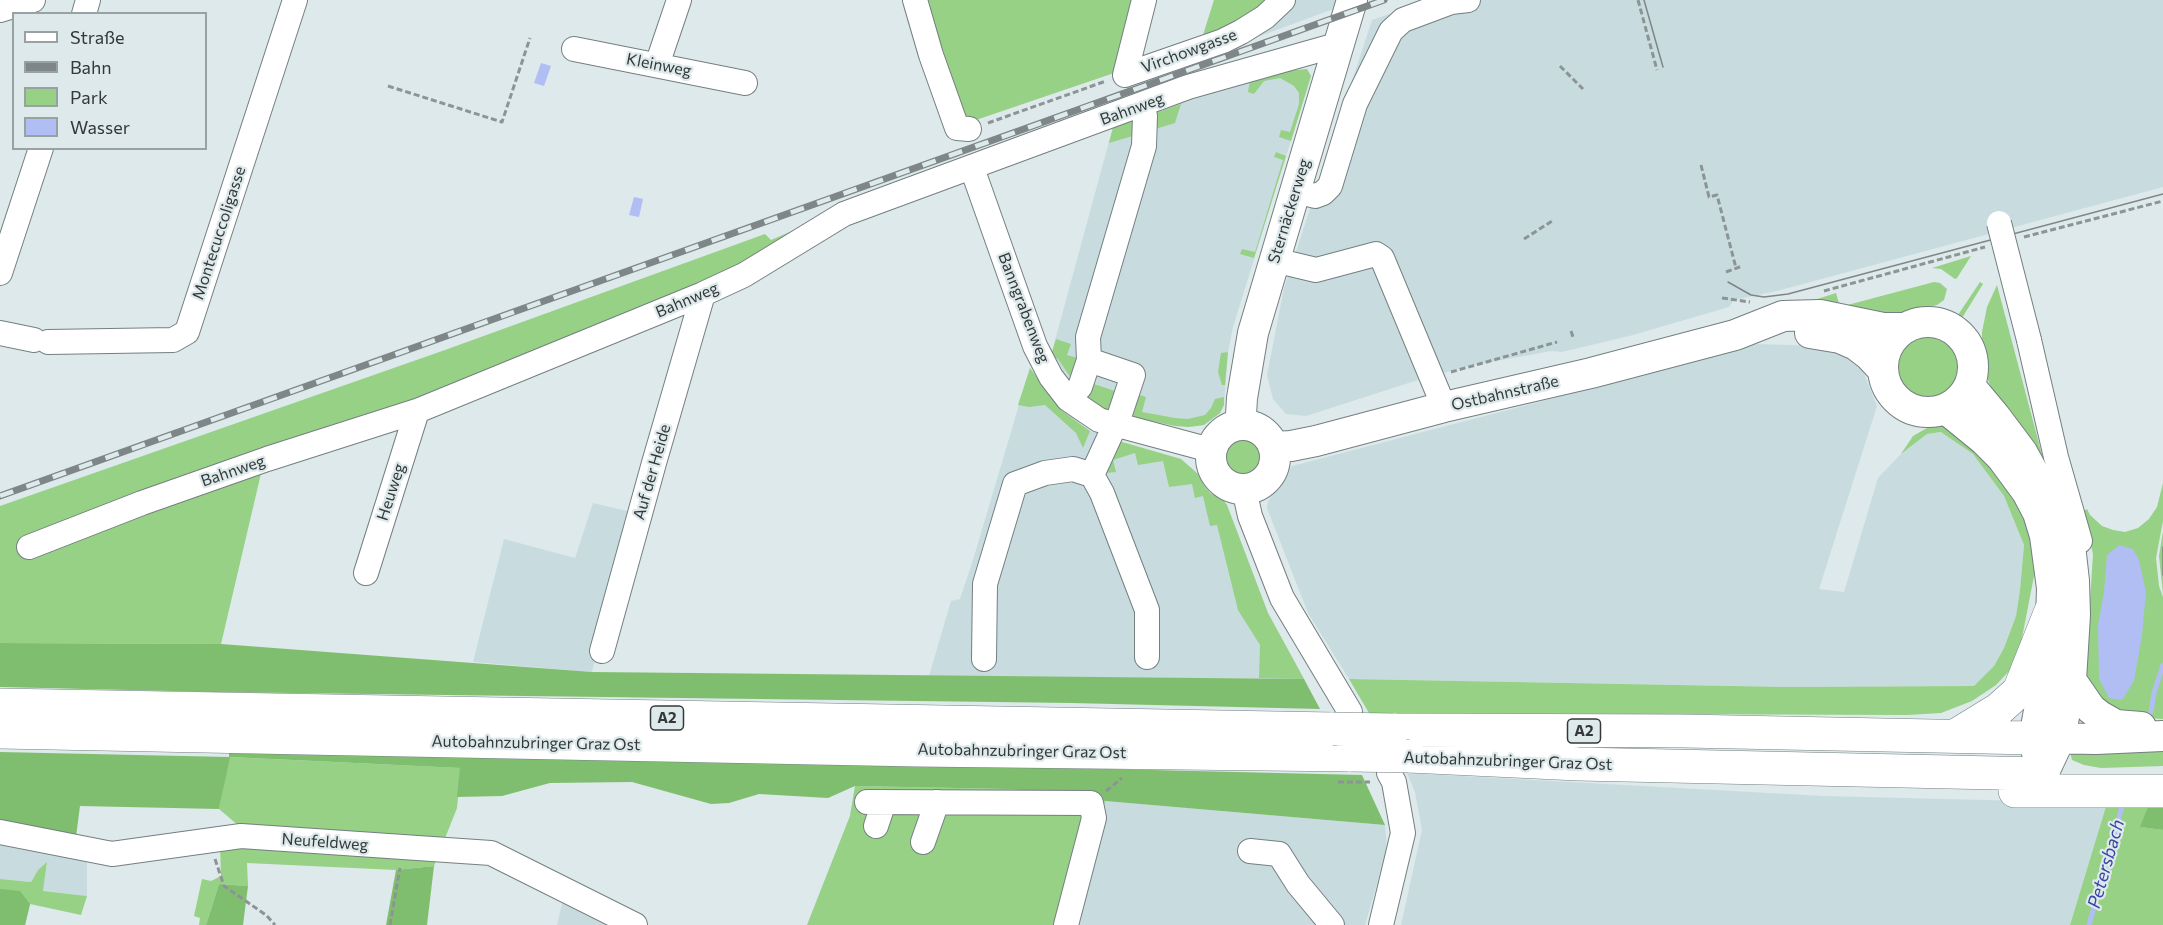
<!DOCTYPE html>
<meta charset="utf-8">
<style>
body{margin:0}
#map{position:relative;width:2163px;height:925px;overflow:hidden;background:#dde9ea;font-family:Commissioner,sans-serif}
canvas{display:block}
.legend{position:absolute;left:12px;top:12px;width:195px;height:138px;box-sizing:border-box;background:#dde9ea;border:2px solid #99a2a3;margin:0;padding:8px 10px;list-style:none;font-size:18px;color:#343839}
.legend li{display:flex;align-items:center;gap:12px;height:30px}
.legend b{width:30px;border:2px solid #99a2a3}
</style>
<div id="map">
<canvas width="2163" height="925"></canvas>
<ul class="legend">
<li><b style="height:8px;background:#fff"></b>Straße</li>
<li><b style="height:8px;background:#7e8687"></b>Bahn</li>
<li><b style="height:16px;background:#96d185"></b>Park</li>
<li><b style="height:16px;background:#b0bef3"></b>Wasser</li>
</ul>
</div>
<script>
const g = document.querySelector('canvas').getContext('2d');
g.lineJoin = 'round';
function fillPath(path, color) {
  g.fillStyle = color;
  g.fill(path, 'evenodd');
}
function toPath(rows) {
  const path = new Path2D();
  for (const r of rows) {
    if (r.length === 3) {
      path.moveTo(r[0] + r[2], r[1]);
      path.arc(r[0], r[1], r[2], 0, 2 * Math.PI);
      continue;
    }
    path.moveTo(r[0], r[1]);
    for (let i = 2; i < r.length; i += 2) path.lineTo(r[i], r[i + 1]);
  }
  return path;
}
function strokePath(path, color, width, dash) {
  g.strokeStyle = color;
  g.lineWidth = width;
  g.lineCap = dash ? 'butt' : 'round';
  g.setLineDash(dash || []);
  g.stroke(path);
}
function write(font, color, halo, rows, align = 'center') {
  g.font = font + ' Commissioner,sans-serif';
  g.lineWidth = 4.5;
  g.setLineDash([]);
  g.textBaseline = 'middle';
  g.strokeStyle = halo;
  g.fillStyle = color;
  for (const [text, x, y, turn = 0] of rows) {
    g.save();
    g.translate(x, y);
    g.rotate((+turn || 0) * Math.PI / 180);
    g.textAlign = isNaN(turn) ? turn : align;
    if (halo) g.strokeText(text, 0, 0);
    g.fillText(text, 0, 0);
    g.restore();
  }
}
fillPath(toPath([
 [1214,0,1358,0,1195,60],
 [1430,0,2163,0,2163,187,1777,291,1734,300,1729,307,1633,335,1562,352,1552,351,1473,365,1424,378,1306,416,1286,414,1273,399,1267,375,1284,288,1372,20],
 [1307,69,1311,76,1233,327,1228,352,1224,405,1220,413,1204,425,1189,427,1131,417,1096,406,1063,376,1051,355,1113,127,1229,86],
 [1755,344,1823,346,1843,351,1861,366,1877,406,1819,589,1844,592,1878,478,1901,454,1927,434,1942,432,1973,454,2004,496,2024,545,2020,590,2016,616,2004,648,1994,666,1974,686,1787,687,1349,679,1308,613,1267,508,1268,501,1292,466,1689,363],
 [1030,368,1061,410,1078,423,1090,431,1122,442,1181,459,1198,474,1203,484,1210,493,1223,500,1227,505,1268,613,1304,679,929,676,951,601,960,599,973,560],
 [593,503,631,512,592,672,473,662,504,539,575,558],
 [1407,773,1823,796,2107,803,2070,925,1401,925,1422,830,1415,792],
 [855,786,1097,796,1105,801,1385,825,1387,849,1365,925,807,925,850,816],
 [0,838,87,854,87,896,43,891,47,863,38,870,31,882,0,879],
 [563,900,612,925,557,925]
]), '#c8dcdf');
fillPath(toPath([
 [920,0,1134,0,1117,72,973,121,964,117],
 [1214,0,1273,0,1200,45],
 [1307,69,1311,76,1291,141,1279,137,1281,130,1290,132,1299,104,1299,93,1294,86,1280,78,1264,81,1254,94,1248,92,1250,80,1274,72],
 [1181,104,1175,123,1152,130,1153,114],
 [1138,119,1136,135,1109,143,1113,127],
 [1276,152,1286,156,1254,258,1240,254,1242,249,1255,252,1283,160,1274,157],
 [799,228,714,280,263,465,221,644,0,643,0,506,445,350,765,234,771,240],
 [1971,256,1957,278,1955,279,1941,269,1932,268],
 [1934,282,1940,283,1947,289,1944,300,1937,305,1889,317,1808,302,1836,293,1840,307],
 [1980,282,1983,284,1962,318,1960,317,1958,315],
 [1997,285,2042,455,2037,453,1993,393,1988,380,1988,361,1982,340,1982,332,1987,307],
 [1928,367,31],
 [1056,339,1071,344,1067,355,1081,359,1071,378,1058,359,1051,355],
 [1228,352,1225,385,1222,385,1218,372,1221,353],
 [1030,368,1061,410,1090,431,1083,448,1076,433,1045,405,1029,407,1018,405],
 [1091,383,1115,391,1113,406,1107,410,1096,406,1086,399],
 [1134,393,1146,397,1142,412,1175,418,1188,419,1205,415,1211,408,1215,399,1224,397,1224,405,1220,413,1204,425,1189,427,1175,426,1131,417],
 [1937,425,1945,425,1987,455,2028,519,2035,571,2020,648,2012,668,1996,685,1972,701,1941,713,1907,715,1369,713,1349,679,1787,687,1974,686,1994,666,2004,648,2016,616,2020,590,2024,545,2004,496,1973,454,1941,432,1927,434,1901,454,1913,436,1927,428],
 [1239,436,1247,436,1259,443,1264,456,1261,469,1250,478,1243,479,1230,475,1222,463,1222,456,1227,443],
 [1122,442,1181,459,1198,474,1203,484,1210,493,1223,500,1227,505,1268,613,1304,679,1259,678,1260,645,1238,610,1217,525,1210,526,1203,496,1195,498,1192,484,1169,487,1163,461,1138,465,1135,453,1113,460,1116,472,1106,473,1103,470,1112,447],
 [2163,483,2163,521,2156,558,2159,586,2163,597,2163,719,2127,717,2106,710,2085,680,2093,554,2083,511,2087,509,2090,515,2102,526,2113,530,2125,532,2138,528,2149,519,2157,507],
 [2163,531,2163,594,2159,556],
 [2163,749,2163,766,2101,768,2084,765,2072,760,2071,756,2071,751],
 [229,757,461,768,457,808,434,866,396,870,247,863,248,886,219,884,206,925,199,925,200,918,194,916,202,879,211,881,221,876,220,844,239,826,219,809],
 [855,786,1006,789,1097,796,1105,801,1071,925,807,925,850,816],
 [2107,803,2149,804,2141,827,2163,830,2163,925,2070,925],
 [47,862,43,891,87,896,81,915,30,904,25,925,0,925,0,879,31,882,38,870]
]), '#96d185');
fillPath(toPath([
 [0,643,221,644,592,672,1304,679,1320,709,1071,703,214,692,0,687],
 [229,748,1362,775,1385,825,1105,801,1097,796,1006,789,855,786,828,798,759,794,729,803,711,804,632,782,550,783,502,796,457,797,460,768,230,757,219,809,80,806,76,837,0,823,0,752,229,757],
 [2149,804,2163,807,2163,830,2140,827],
 [434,866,427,925,386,925,396,870],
 [219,884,248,886,243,925,206,925],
 [0,889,20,891,30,904,25,925,0,925]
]), '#80be6f');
fillPath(toPath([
 [541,63,551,66,544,86,534,83],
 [634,197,643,199,639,217,629,215],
 [2119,545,2133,549,2139,560,2146,592,2142,635,2134,681,2122,700,2109,698,2099,679,2098,625,2104,592,2107,555]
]), '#b0bef3');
strokePath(toPath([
 [2151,712,2154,693,2163,665],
 [2089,925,2123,803]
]), '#b0bef3', 5);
const minor = toPath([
 [915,0,931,55,957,128,969,129],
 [0,10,33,0],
 [84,14,88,0],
 [574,49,745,83],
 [657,65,679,0],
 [1125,75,1223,41,1241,32,1265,17,1283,0],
 [1125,75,1144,0],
 [972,168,1035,346,1051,377,1068,399,1099,420,1203,448,1211,452],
 [1296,191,1315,196,1323,193,1330,186,1355,104,1391,31,1403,20,1451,2,1468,0],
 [1274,260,1316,270,1376,254,1382,258,1444,407],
 [0,273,41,148],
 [0,333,34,340],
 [2029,340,2056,457,2080,541],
 [48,342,173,340,187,332,295,0],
 [1089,360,1133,375,1120,414,1092,475,1102,493,1147,610,1147,657],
 [1068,399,1080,387,1089,360,1088,337,1144,146,1145,116,1142,106],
 [1244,489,1250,516,1282,598,1350,712],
 [29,547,142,503,267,459,417,411,703,294,744,275,844,214,1188,87,1340,44],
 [366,573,417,411],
 [602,651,654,463,703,294],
 [984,659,985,584,1015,484,1045,473,1073,469,1092,475],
 [867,802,1091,803,1094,818,1066,925],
 [876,826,884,802],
 [0,832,112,854,241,836,491,853,635,925],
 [923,842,937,802],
 [1250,851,1279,854,1298,884,1332,925],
 [1381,925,1403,833,1394,782,1389,773]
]);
const major = toPath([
 [1928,367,45],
 [1810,333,1840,338,1856,345,1869,355,1883,370],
 [1970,386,1995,416,2022,452,2057,516,2071,554,2074,581,2075,615,2071,680,2060,738,2043,774],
 [1946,409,1984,440,2002,458,2027,492,2038,513,2045,536,2052,588,2050,651,2034,738,2039,763],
 [1244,425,1241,415,1242,398,1253,333,1352,0],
 [1243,457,32],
 [1274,447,1291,446,1316,441,1444,407,1591,373,1735,335,1783,316,1820,315,1883,328,1904,328],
 [2071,680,2091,709,2100,716,2116,725,2141,727],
 [2040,738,2096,739,2163,736]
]);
const highway = toPath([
 [0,705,1333,729],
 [1393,730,1684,731,2034,738],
 [0,732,917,750,1351,755],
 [1955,736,1999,709,2019,691,2051,611],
 [1409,756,1578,764,2043,774],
 [2015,791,2163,791]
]);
strokePath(minor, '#747f80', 26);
strokePath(major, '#747f80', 32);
strokePath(highway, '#747f80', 34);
strokePath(toPath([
 [1638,0,1657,70],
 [1560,66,1583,89],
 [388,86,502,122,530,38],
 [988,123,1106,81],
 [1701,165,1709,197,1717,195,1736,268],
 [2024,237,2163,201],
 [1524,239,1552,221],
 [1726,272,1742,266],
 [1824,291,1985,247],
 [1722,298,1750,302],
 [1571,331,1573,337],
 [1451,372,1557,342],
 [1338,782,1370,782],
 [1106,791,1122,778],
 [215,859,224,886,266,915,275,925],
 [390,925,400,868]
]), '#8c9495', 3, [6, 3]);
strokePath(minor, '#fff', 24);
strokePath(major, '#fff', 30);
strokePath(highway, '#fff', 33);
strokePath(toPath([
 [1644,0,1663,67],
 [1728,282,1751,295,1764,297,1788,294,2163,194],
 [2163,547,2163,575]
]), '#7e8687', 1.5);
const rail = toPath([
 [0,496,1384,0]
]);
strokePath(rail, '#7e8687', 7);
strokePath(rail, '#dde9ea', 4.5, [14]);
const minorBridge = toPath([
 [1999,223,2029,340]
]);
const highwayBridge = toPath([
 [1333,729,1393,730],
 [1351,755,1409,756]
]);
strokePath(minorBridge, '#747f80', 26, []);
strokePath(highwayBridge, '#747f80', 34, []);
strokePath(minorBridge, '#fff', 24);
strokePath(highwayBridge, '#fff', 33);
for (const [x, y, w] of [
 [667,718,33],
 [1584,731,33]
]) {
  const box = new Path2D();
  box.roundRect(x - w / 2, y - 12, w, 24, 4.5);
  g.fillStyle = '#dde9ea';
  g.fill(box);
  strokePath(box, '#343839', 1.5);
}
write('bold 15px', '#343839', null, [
 ["A2",667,718],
 ["A2",1584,731]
]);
write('16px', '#343839', '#dde9ea', [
 ["Virchowgasse",1189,51,-20],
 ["Kleinweg",659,65,11],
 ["Bahnweg",1132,109,-20],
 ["Sternäckerweg",1289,211,-73],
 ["Montecuccoligasse",219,233,-72],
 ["Bahnweg",687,300,-23],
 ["Banngrabenweg",1024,308,69],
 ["Ostbahnstraße",1505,393,-13],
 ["Bahnweg",233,471,-19],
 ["Auf der Heide",652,472,-74],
 ["Heuweg",391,492,-72],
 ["Autobahnzubringer Graz Ost",536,743,1],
 ["Autobahnzubringer Graz Ost",1022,751,1],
 ["Autobahnzubringer Graz Ost",1508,761,2],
 ["Neufeldweg",325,842,4]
]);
write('italic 18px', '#3945a7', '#dde9ea', [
 ["Petersbach",2106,864,-74]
]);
</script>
